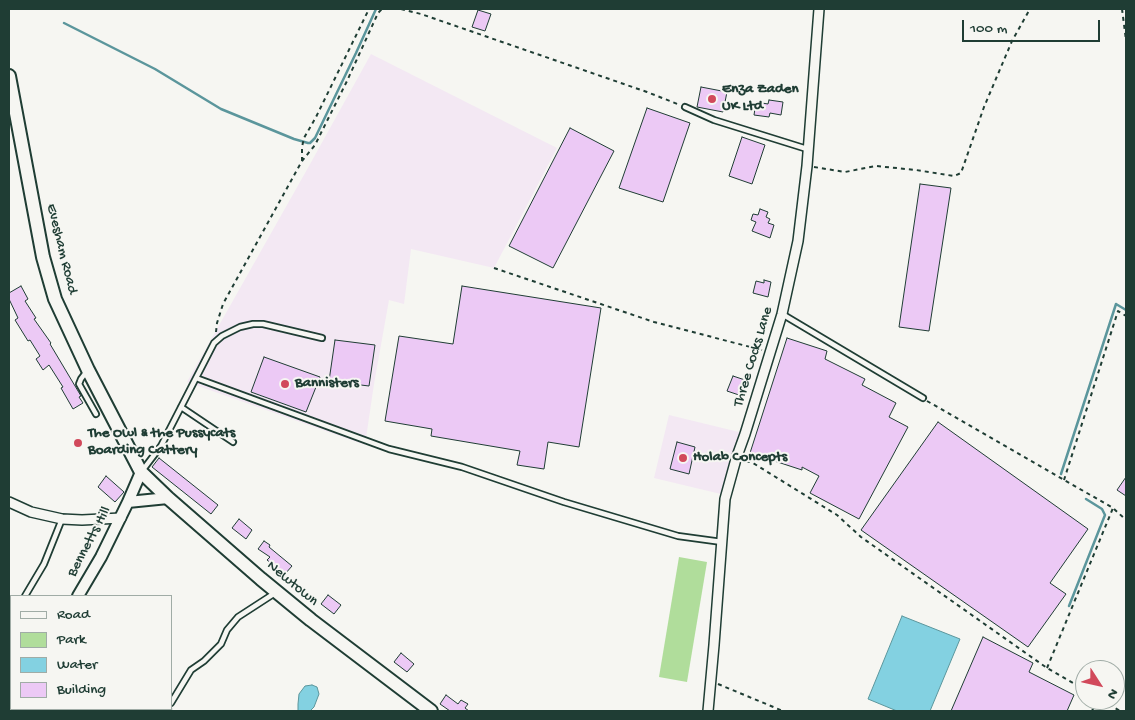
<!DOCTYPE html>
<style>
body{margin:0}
#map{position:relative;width:1135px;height:720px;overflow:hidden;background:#f6f6f2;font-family:"Gochi Hand",sans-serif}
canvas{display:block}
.frame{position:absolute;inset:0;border:10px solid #1f3d34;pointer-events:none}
.legend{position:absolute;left:10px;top:595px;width:162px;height:115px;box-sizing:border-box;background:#f6f6f2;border:1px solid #a0aca6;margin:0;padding:6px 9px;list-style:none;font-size:15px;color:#1f3d34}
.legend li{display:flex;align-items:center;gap:10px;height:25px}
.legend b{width:25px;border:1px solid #a0aca6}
.north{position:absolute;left:1075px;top:660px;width:50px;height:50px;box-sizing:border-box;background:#f6f6f2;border:1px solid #a0aca6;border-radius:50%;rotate:125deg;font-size:14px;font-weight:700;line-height:20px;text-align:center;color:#1f3d34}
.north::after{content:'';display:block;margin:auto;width:18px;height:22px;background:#d1495b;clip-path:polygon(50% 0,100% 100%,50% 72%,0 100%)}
.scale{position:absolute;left:962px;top:20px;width:138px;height:22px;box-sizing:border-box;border:2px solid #1f3d34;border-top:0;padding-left:6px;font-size:15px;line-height:18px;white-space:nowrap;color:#1f3d34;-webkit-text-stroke:4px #f6f6f2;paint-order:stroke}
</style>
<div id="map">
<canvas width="1135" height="720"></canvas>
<div class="frame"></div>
<ul class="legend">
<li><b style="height:6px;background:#f6f6f2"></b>Road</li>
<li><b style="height:14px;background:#b0dd9b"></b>Park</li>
<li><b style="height:14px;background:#83d1e1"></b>Water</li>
<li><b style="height:14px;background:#ecc9f5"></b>Building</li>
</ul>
<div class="north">N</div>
<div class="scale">100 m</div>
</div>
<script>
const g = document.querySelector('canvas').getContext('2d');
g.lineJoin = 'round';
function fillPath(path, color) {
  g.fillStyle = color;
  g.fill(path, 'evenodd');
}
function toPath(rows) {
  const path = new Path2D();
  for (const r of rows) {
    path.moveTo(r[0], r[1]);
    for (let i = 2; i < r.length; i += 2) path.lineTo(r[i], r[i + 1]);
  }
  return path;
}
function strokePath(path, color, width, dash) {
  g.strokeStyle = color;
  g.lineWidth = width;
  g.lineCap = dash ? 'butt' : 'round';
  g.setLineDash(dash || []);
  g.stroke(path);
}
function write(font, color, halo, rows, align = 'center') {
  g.font = font + ' "Gochi Hand",sans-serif';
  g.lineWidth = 4;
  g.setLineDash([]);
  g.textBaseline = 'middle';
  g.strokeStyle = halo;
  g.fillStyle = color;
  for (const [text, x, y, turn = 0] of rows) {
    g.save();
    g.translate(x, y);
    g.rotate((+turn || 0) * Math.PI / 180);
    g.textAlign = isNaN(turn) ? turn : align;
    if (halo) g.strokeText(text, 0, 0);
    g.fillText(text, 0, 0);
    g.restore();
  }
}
fillPath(toPath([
 [371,54,557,148,494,268,411,249,404,304,389,300,374,384,365,445,187,382,309,166],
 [669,415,743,433,725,495,654,478]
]), '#f3e8f3');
fillPath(toPath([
 [679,557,707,562,687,682,659,677]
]), '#b0dd9b');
const water = toPath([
 [902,616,960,639,930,711,897,711,868,699,902,616],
 [312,685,317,687,319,694,314,707,310,711,298,711,298,704,299,694,305,686,312,685]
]);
fillPath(water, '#83d1e1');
strokePath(water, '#5b969c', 1);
strokePath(toPath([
 [64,23,155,69,221,109,294,139,308,143,310,143,315,138,356,53,376,9],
 [1061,474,1116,304,1126,310],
 [1069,606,1105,515,1102,509,1086,499]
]), '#5b969c', 2.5);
const building = toPath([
 [478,10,491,14,485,31,472,27,478,10],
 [701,87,727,92,723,112,697,107,701,87],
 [769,100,783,102,781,115,770,113,769,117,754,115,756,102,768,104,769,100],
 [647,108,690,123,663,202,619,188,647,108],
 [570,128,614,151,553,268,509,246,570,128],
 [742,137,765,145,752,184,729,176,742,137],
 [920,184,951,188,929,331,899,327,920,184],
 [760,209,768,212,766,217,770,219,768,223,774,225,770,238,752,231,756,222,751,220,753,214,758,215,760,209],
 [764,280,771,282,768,297,753,293,756,281,764,283,764,280],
 [21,286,28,299,25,301,36,318,34,319,51,343,50,344,81,396,79,397,83,403,73,409,61,388,63,387,49,365,43,370,36,359,40,356,30,340,28,341,15,320,18,318,9,299,9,293,21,286],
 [462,286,601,308,579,447,548,442,544,469,517,465,520,451,431,436,432,429,385,421,399,336,453,344,462,286],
 [787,338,827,351,825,359,865,379,862,385,896,403,889,417,908,427,859,519,810,493,819,476,802,467,802,470,750,453,787,338],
 [335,340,375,345,369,386,329,381,335,340],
 [264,357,320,377,306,412,251,392,264,357],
 [733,376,745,380,739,395,727,391,733,376],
 [938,422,1088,529,1050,583,1066,594,1028,647,861,530,938,422],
 [677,442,695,447,689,474,670,469,677,442],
 [159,458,218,505,211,514,152,467,159,458],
 [106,476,124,492,115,502,98,487,106,476],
 [1126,477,1126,496,1117,490,1126,477],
 [239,519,252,530,246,539,232,528,239,519],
 [264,541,270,545,269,547,292,566,285,574,267,560,270,557,258,549,264,541],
 [328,595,341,605,334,614,321,604,328,595],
 [983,637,1033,663,1029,672,1074,695,1067,711,951,711,983,637],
 [401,653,414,664,407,672,394,662,401,653],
 [446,695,458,704,461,700,468,704,465,708,469,711,450,711,440,704,446,695]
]);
fillPath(building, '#ecc9f5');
strokePath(building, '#1f3d34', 1);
const service = toPath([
 [685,107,714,120,807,149],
 [782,314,923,398],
 [87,371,81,379,79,384,96,414],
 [196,378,389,449,462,467,564,502,678,536,722,542],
 [181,407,233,442],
 [142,471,161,446,214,343,222,336,240,327,253,324,263,324,322,338],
 [25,596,44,564,62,519],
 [9,622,11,618],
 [171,703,191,670,204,661,221,644,227,630,238,617,275,593],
 [166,711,168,709]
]);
const minor = toPath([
 [9,502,31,512,62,519,82,520,121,518],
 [708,711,714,645,725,499,736,459,745,434,782,314,798,241,807,166,819,9]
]);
const tertiary = toPath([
 [128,502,141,472],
 [78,596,101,557,128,502,168,498],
 [9,701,11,698]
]);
const secondary = toPath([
 [9,76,43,257,55,299,88,370,141,472,168,498,261,579,311,620,431,711]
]);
strokePath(service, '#1f3d34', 8);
strokePath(minor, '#1f3d34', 12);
strokePath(tertiary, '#1f3d34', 14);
strokePath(secondary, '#1f3d34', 16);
strokePath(toPath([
 [401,9,421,14,647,92,680,105],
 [1122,9,1126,40],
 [302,161,302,147,304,138,316,117,369,9],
 [814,167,845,172,876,166,916,170,954,176,961,173,984,107,1012,41,1030,9],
 [494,268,654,322,762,350],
 [216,332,217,323,223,304,302,161,315,145,347,81,378,13,382,9],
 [927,401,1113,508,1126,520],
 [746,461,753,463,837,515,861,537,1047,668,1085,690],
 [1064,480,1118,311,1126,316],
 [1047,668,1113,508],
 [718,684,783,711],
 [1102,700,1120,711],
 [1092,711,1097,700]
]), '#1f3d34', 2, [4, 4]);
strokePath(service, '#f6f6f2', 4.5);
strokePath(minor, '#f6f6f2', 9);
strokePath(tertiary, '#f6f6f2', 10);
strokePath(secondary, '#f6f6f2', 12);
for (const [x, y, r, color] of [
 [712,99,5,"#d1495b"],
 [285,384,5,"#d1495b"],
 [78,443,5,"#d1495b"],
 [683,458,5,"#d1495b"]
]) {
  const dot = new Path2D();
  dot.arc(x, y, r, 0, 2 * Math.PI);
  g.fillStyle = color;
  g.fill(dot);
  strokePath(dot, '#f6f6f2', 2);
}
write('bold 15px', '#1f3d34', '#f6f6f2', [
 ["Enza Zaden",722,90],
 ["UK Ltd",722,107],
 ["Bannisters",295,384],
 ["The Owl & the Pussycats",88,434],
 ["Boarding Cattery",88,451],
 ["Holab Concepts",693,458]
], 'left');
write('15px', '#1f3d34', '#f6f6f2', [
 ["Evesham Road",61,249,76],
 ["Three Cocks Lane",754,357,-73],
 ["Bennetts Hill",90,542,-62],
 ["Newtown",292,584,40]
]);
</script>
